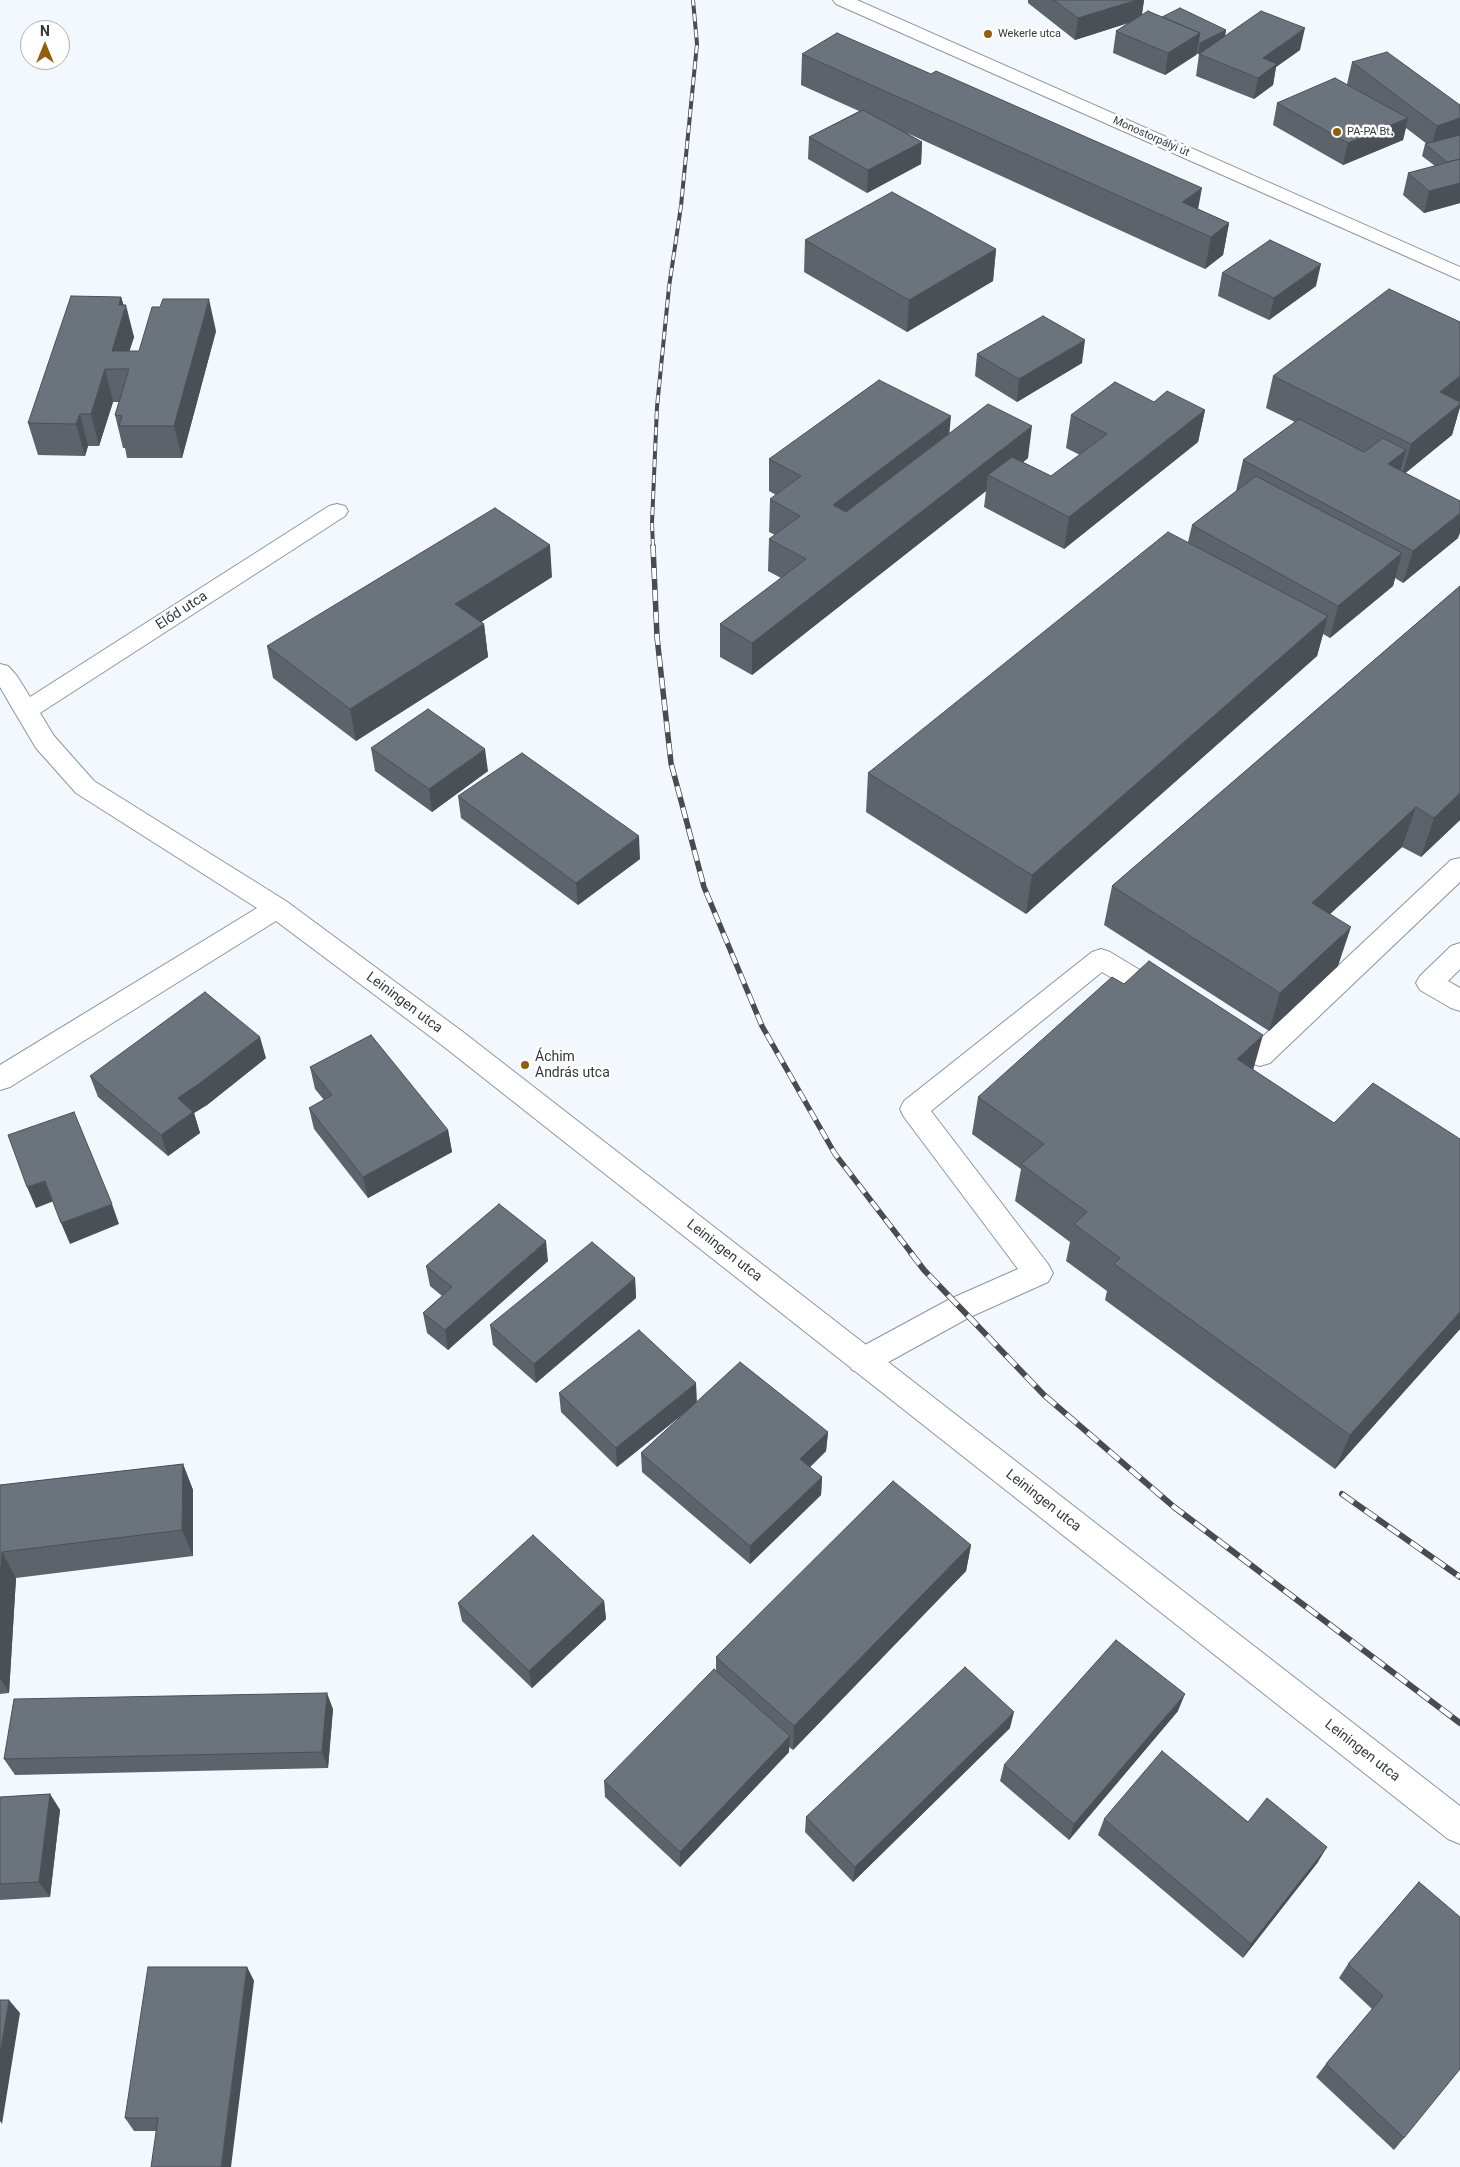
<!DOCTYPE html>
<meta charset="utf-8">
<style>
body{margin:0}
#map{position:relative;width:1460px;height:2167px;overflow:hidden;background:#f2f8fe;font-family:Roboto,sans-serif}
canvas{display:block}
.north{position:absolute;left:20px;top:20px;width:50px;height:50px;box-sizing:border-box;background:#fff;border:1px solid #aeafb1;border-radius:50%;rotate:0deg;font-size:14px;font-weight:700;line-height:20px;text-align:center;color:#34383c}
.north::after{content:'';display:block;margin:auto;width:18px;height:22px;background:#905e0d;clip-path:polygon(50% 0,100% 100%,50% 72%,0 100%)}
</style>
<div id="map">
<canvas width="1460" height="2167"></canvas>
<div class="north">N</div>
</div>
<script>
const g = document.querySelector('canvas').getContext('2d');
g.lineJoin = 'round';
function toPath(rows) {
  const path = new Path2D();
  for (const r of rows) {
    path.moveTo(r[0], r[1]);
    for (let i = 2; i < r.length; i += 2) path.lineTo(r[i], r[i + 1]);
  }
  return path;
}
function strokePath(path, color, width, dash) {
  g.strokeStyle = color;
  g.lineWidth = width;
  g.lineCap = dash ? 'butt' : 'round';
  g.setLineDash(dash || []);
  g.stroke(path);
}
function fillPath(path, color) {
  g.fillStyle = color;
  g.fill(path, 'evenodd');
}
function write(font, color, halo, rows, align = 'center') {
  g.font = font + ' Roboto,sans-serif';
  g.lineWidth = 5;
  g.setLineDash([]);
  g.textBaseline = 'middle';
  g.strokeStyle = halo;
  g.fillStyle = color;
  for (const [text, x, y, turn = 0] of rows) {
    g.save();
    g.translate(x, y);
    g.rotate((+turn || 0) * Math.PI / 180);
    g.textAlign = isNaN(turn) ? turn : align;
    if (halo) g.strokeText(text, 0, 0);
    g.fillText(text, 0, 0);
    g.restore();
  }
}
const lane = toPath([
 [1460,858,1460,882,1270,1063,1260,1066,1250,1063,1216,1042,1212,1035,1216,1028,1226,1025,1236,1028,1258,1041,1451,860,1460,858],
 [1460,943,1460,969,1448,981,1460,988,1460,1011,1451,1008,1420,990,1416,983,1420,976,1451,946,1460,943],
 [1101,949,1110,952,1173,990,1177,997,1173,1004,1164,1007,1155,1004,1102,972,931,1111,1048,1264,1053,1273,1048,1282,970,1317,874,1370,863,1374,852,1370,848,1361,852,1352,950,1299,1018,1269,904,1117,900,1109,904,1101,1092,952,1101,949]
]);
const street = toPath([
 [337,504,345,506,348,511,345,516,40,713,54,736,94,781,286,901,463,1032,1460,1806,1460,1844,1448,1839,443,1046,276,921,10,1087,0,1090,0,1065,257,908,76,793,36,748,14,711,0,687,0,664,8,666,17,676,30,697,329,506,337,504]
]);
const secondary = toPath([
 [833,0,857,0,1460,267,1460,280,836,4,833,0]
]);
strokePath(lane, '#8d959f', 2);
strokePath(street, '#8d959f', 2);
strokePath(secondary, '#8d959f', 2);
fillPath(lane, '#fff');
fillPath(street, '#fff');
fillPath(secondary, '#fff');
const railFar2 = toPath([
 [653,547,652,523,657,407,669,287,681,206,697,44,693,0]
]);
const railFar1 = toPath([
 [653,546,657,637,671,763,704,887,762,1026,835,1154,912,1254]
]);
const rail = toPath([
 [911,1253,924,1270,1044,1395,1174,1507,1460,1723],
 [1342,1494,1460,1577]
]);
strokePath(railFar2, '#484c50', 4);
strokePath(railFar1, '#484c50', 5.5);
strokePath(rail, '#484c50', 6);
strokePath(railFar2, '#fff', 2.5, [8]);
strokePath(railFar1, '#fff', 4, [11]);
strokePath(rail, '#fff', 4.5, [14]);
fillPath(toPath([
 [1028,0,1144,0,1142,15,1162,17,1226,30,1225,36,1300,50,1276,67,1273,85,1254,99,1196,76,1199,54,1201,53,1198,54,1197,54,1196,55,1165,75,1113,53,1116,31,1128,23,1075,40,1028,3],
 [802,54,1198,209,1229,223,1223,255,1205,269,907,133,922,142,921,164,867,193,808,159,809,137,859,111,801,85],
 [1352,62,1460,105,1460,203,1424,213,1403,195,1408,173,1435,166,1422,156,1425,144,1427,144,1406,128,1403,140,1343,165,1273,125,1277,103,1347,84],
 [805,240,996,249,993,281,907,332,804,272],
 [1222,273,1316,286,1269,320,1218,296],
 [121,297,134,337,129,351,139,351,216,331,182,458,127,458,125,448,123,448,115,415,119,402,113,402,99,446,88,446,85,456,38,455,28,423],
 [1460,322,1460,407,1452,435,1405,473,1458,538,1403,583,1395,578,1393,586,1330,638,1323,634,1317,656,1026,914,866,812,868,773,1188,542,1192,525,1236,491,1243,460,1295,422,1266,408,1273,376],
 [977,354,1082,363,1017,402,975,376],
 [1154,402,1205,410,1198,442,1064,549,984,507,986,491,752,675,720,657,720,624,781,578,768,571,769,539,775,535,769,532,770,499,776,495,769,491,769,459,950,433,1028,458,1023,462,1051,476,1080,455,1066,448,1071,415],
 [552,577,481,622,484,624,488,657,356,741,273,678,267,646],
 [1460,586,1460,820,1421,857,1402,847,1330,914,1338,966,1269,1031,1104,925,1112,886],
 [371,748,488,771,432,812,375,771],
 [458,796,640,859,578,905,461,818],
 [266,1058,207,1105,194,1113,200,1133,168,1156,98,1097,90,1076],
 [310,1067,448,1130,452,1152,368,1198,314,1129,309,1108,324,1100,315,1089],
 [1253,1070,1334,1123,1460,1139,1460,1329,1335,1469,1105,1300,1107,1291,1066,1261,1070,1242,1015,1201,1021,1169,972,1134,978,1097],
 [548,1261,448,1350,427,1333,423,1313,442,1296,430,1286,426,1266],
 [635,1278,636,1298,536,1383,493,1345,490,1325],
 [559,1393,697,1402,828,1432,826,1451,810,1467,822,1477,821,1495,750,1564,642,1472,641,1453,688,1410,617,1467,561,1412],
 [183,1464,193,1490,193,1556,16,1578,9,1693,0,1694,0,1485],
 [971,1545,966,1571,793,1750,789,1747,789,1752,680,1867,605,1797,604,1781,716,1671,716,1657],
 [604,1601,606,1619,532,1688,462,1621,458,1603],
 [333,1709,328,1768,15,1775,4,1759],
 [1178,1711,1069,1840,1000,1781,1004,1765],
 [1010,1728,853,1882,805,1832,806,1817],
 [50,1794,60,1810,50,1897,0,1900,0,1797],
 [1104,1819,1248,1822,1318,1862,1243,1958,1098,1835],
 [1419,1882,1404,2138,1394,2150,1316,2077,1326,2064,1372,2009,1339,1978,1348,1964],
 [247,1967,254,1981,156,2131,134,2131,125,2118]
]), '#5c636b');
fillPath(toPath([
 [1137,0,1144,0,1141,19,1075,40,1078,18],
 [1305,28,1300,50,1276,67,1273,85,1254,99,1258,78,1263,58],
 [1226,30,1224,41,1198,54,1200,43],
 [1200,33,1196,55,1165,75,1168,53],
 [1408,118,1403,140,1343,165,1348,143],
 [1460,118,1460,139,1431,148,1437,126],
 [922,142,921,164,867,193,868,170],
 [1460,183,1460,203,1424,213,1429,191],
 [1202,188,1196,220,1182,202],
 [1229,223,1223,255,1205,269,1211,237],
 [996,249,993,281,907,332,909,300],
 [1321,264,1316,286,1269,320,1274,298],
 [121,297,125,310,126,305,134,337,124,369,112,351,119,305],
 [209,299,216,331,182,458,174,426],
 [1085,340,1082,363,1017,402,1019,379],
 [105,369,113,402,99,446,91,414],
 [1460,376,1460,401,1431,425,1440,392],
 [1460,404,1460,407,1452,435,1402,476,1411,444],
 [1205,410,1198,442,1064,549,1069,517],
 [80,414,88,446,85,456,76,424],
 [951,416,948,449,832,537,833,505],
 [1032,426,1028,458,1000,481,988,475,986,491,752,675,752,643],
 [1406,450,1397,482,1388,464],
 [1460,513,1460,533,1458,538,1403,583,1413,551],
 [550,545,552,577,459,636,455,604],
 [1402,553,1393,586,1330,638,1338,606],
 [1328,616,1317,656,1026,914,1032,875],
 [484,624,488,657,356,741,350,709],
 [485,749,488,771,432,812,429,789],
 [1460,793,1460,820,1421,857,1434,818],
 [1416,807,1402,847,1300,942,1312,903],
 [639,836,640,859,578,905,576,883],
 [1351,927,1338,966,1269,1031,1280,993],
 [1263,1035,1252,1074,1237,1059],
 [260,1037,266,1058,207,1105,194,1113,200,1133,168,1156,161,1135,178,1098],
 [448,1130,452,1152,368,1198,363,1177],
 [45,1181,54,1201,36,1208,27,1187],
 [112,1204,119,1224,70,1244,61,1223],
 [546,1241,548,1261,448,1350,445,1330],
 [635,1278,636,1298,536,1383,534,1364],
 [1460,1312,1460,1329,1335,1469,1350,1435],
 [696,1383,697,1403,617,1467,616,1448],
 [828,1432,826,1451,799,1478,800,1459],
 [183,1464,193,1490,193,1556,182,1530],
 [822,1477,821,1495,750,1564,750,1546],
 [971,1545,966,1571,793,1750,794,1726],
 [2,1552,16,1578,9,1693,0,1678,0,1582],
 [604,1601,606,1619,532,1688,529,1671],
 [327,1693,333,1709,328,1768,322,1752],
 [1185,1694,1178,1711,1069,1840,1074,1824],
 [1014,1712,1010,1728,853,1882,855,1867],
 [790,1736,789,1752,680,1867,680,1852],
 [50,1794,60,1810,50,1897,39,1882],
 [1327,1847,1318,1862,1243,1958,1251,1944],
 [247,1967,254,1981,231,2167,221,2167],
 [9,2000,20,2013,2,2124,0,2121,0,2054]
]), '#4b5057');
const building = toPath([
 [1054,0,1137,0,1078,18,1054,0],
 [1180,8,1226,30,1200,43,1198,42,1200,33,1162,17,1180,8],
 [1148,11,1200,33,1168,53,1116,31,1148,11],
 [1261,11,1305,28,1263,58,1277,64,1258,78,1199,54,1261,11],
 [837,33,931,74,936,71,1202,188,1182,202,1229,223,1211,237,802,54,837,33],
 [1387,52,1460,105,1460,118,1437,126,1352,62,1387,52],
 [1335,78,1408,118,1348,143,1277,103,1335,78],
 [863,110,922,142,868,170,809,137,863,110],
 [1460,135,1460,159,1447,162,1425,144,1460,135],
 [1460,159,1460,183,1429,191,1408,173,1460,159],
 [892,192,996,249,909,300,805,240,892,192],
 [1270,240,1321,264,1274,298,1222,273,1270,240],
 [1389,289,1460,322,1460,376,1440,392,1460,402,1460,404,1411,444,1273,376,1389,289],
 [71,296,121,297,119,305,126,305,112,351,139,351,152,307,160,307,163,299,209,299,174,426,119,426,122,416,115,415,129,369,105,369,91,414,80,414,76,424,28,423,71,296],
 [1043,316,1085,340,1019,379,977,354,1043,316],
 [879,380,951,416,833,505,846,512,988,404,1032,426,752,643,720,624,806,559,769,539,800,516,770,499,801,476,769,459,879,380],
 [1115,382,1154,402,1167,391,1205,410,1069,517,988,475,1012,457,1051,476,1107,434,1071,415,1115,382],
 [1299,419,1364,452,1383,438,1406,450,1388,464,1460,501,1460,513,1413,551,1243,460,1299,419],
 [1256,476,1402,553,1338,606,1192,525,1256,476],
 [495,508,550,545,455,604,484,624,350,709,267,646,495,508],
 [1168,532,1328,616,1032,875,868,773,1168,532],
 [1460,586,1460,793,1434,818,1416,807,1312,903,1351,927,1280,993,1112,886,1460,586],
 [428,709,485,749,429,789,371,748,428,709],
 [522,753,639,836,576,883,458,796,522,753],
 [1149,961,1263,1035,1237,1059,1334,1123,1373,1083,1460,1139,1460,1312,1350,1435,1114,1264,1120,1258,1074,1224,1087,1212,1021,1164,1044,1144,978,1097,1112,977,1124,984,1149,961],
 [205,992,260,1037,200,1083,178,1098,193,1112,161,1135,90,1076,205,992],
 [371,1035,448,1130,363,1177,309,1108,332,1095,310,1067,371,1035],
 [74,1112,112,1204,61,1223,45,1181,27,1187,8,1135,74,1112],
 [499,1204,546,1241,445,1330,423,1313,452,1287,426,1266,499,1204],
 [592,1242,635,1278,534,1364,490,1325,592,1242],
 [639,1330,696,1383,616,1448,559,1393,639,1330],
 [740,1362,828,1432,800,1459,822,1477,750,1546,641,1453,740,1362],
 [183,1464,182,1530,2,1552,0,1582,0,1485,183,1464],
 [893,1481,971,1545,794,1726,716,1657,893,1481],
 [533,1535,604,1601,529,1671,458,1603,533,1535],
 [1116,1640,1185,1694,1074,1824,1004,1765,1116,1640],
 [965,1667,1014,1712,855,1867,806,1817,965,1667],
 [714,1669,790,1736,680,1852,604,1781,714,1669],
 [327,1693,322,1752,4,1759,14,1699,327,1693],
 [1162,1751,1248,1822,1267,1798,1327,1847,1251,1944,1104,1819,1162,1751],
 [50,1794,39,1882,0,1884,0,1797,50,1794],
 [1419,1882,1460,1917,1460,2069,1404,2138,1326,2064,1383,1996,1348,1964,1419,1882],
 [148,1967,247,1967,221,2167,151,2167,158,2118,125,2118,148,1967],
 [0,2000,9,2000,0,2054,0,2000]
]);
fillPath(building, '#6b737c');
strokePath(building, '#4b5057', 1);
for (const [x, y, r, color] of [
 [988,34,5,"#905e0d"],
 [1337,132,5,"#905e0d"],
 [525,1065,5,"#905e0d"]
]) {
  const dot = new Path2D();
  dot.arc(x, y, r, 0, 2 * Math.PI);
  g.fillStyle = color;
  g.fill(dot);
  strokePath(dot, '#fff', 2);
}
write('11px', '#34383c', '#fff', [
 ["Wekerle utca",998,34],
 ["PA-PA Bt.",1347,132]
], 'left');
write('11px', '#34383c', '#fff', [
 ["Monostorpályi út",1151,137,24]
]);
write('14px', '#34383c', '#fff', [
 ["Előd utca",182,611,-33],
 ["Leiningen utca",404,1003,37],
 ["Leiningen utca",724,1251,38],
 ["Leiningen utca",1043,1501,38],
 ["Leiningen utca",1362,1751,38]
]);
write('14px', '#34383c', '#fff', [
 ["Áchim",535,1057],
 ["András utca",535,1073]
], 'left');
</script>
